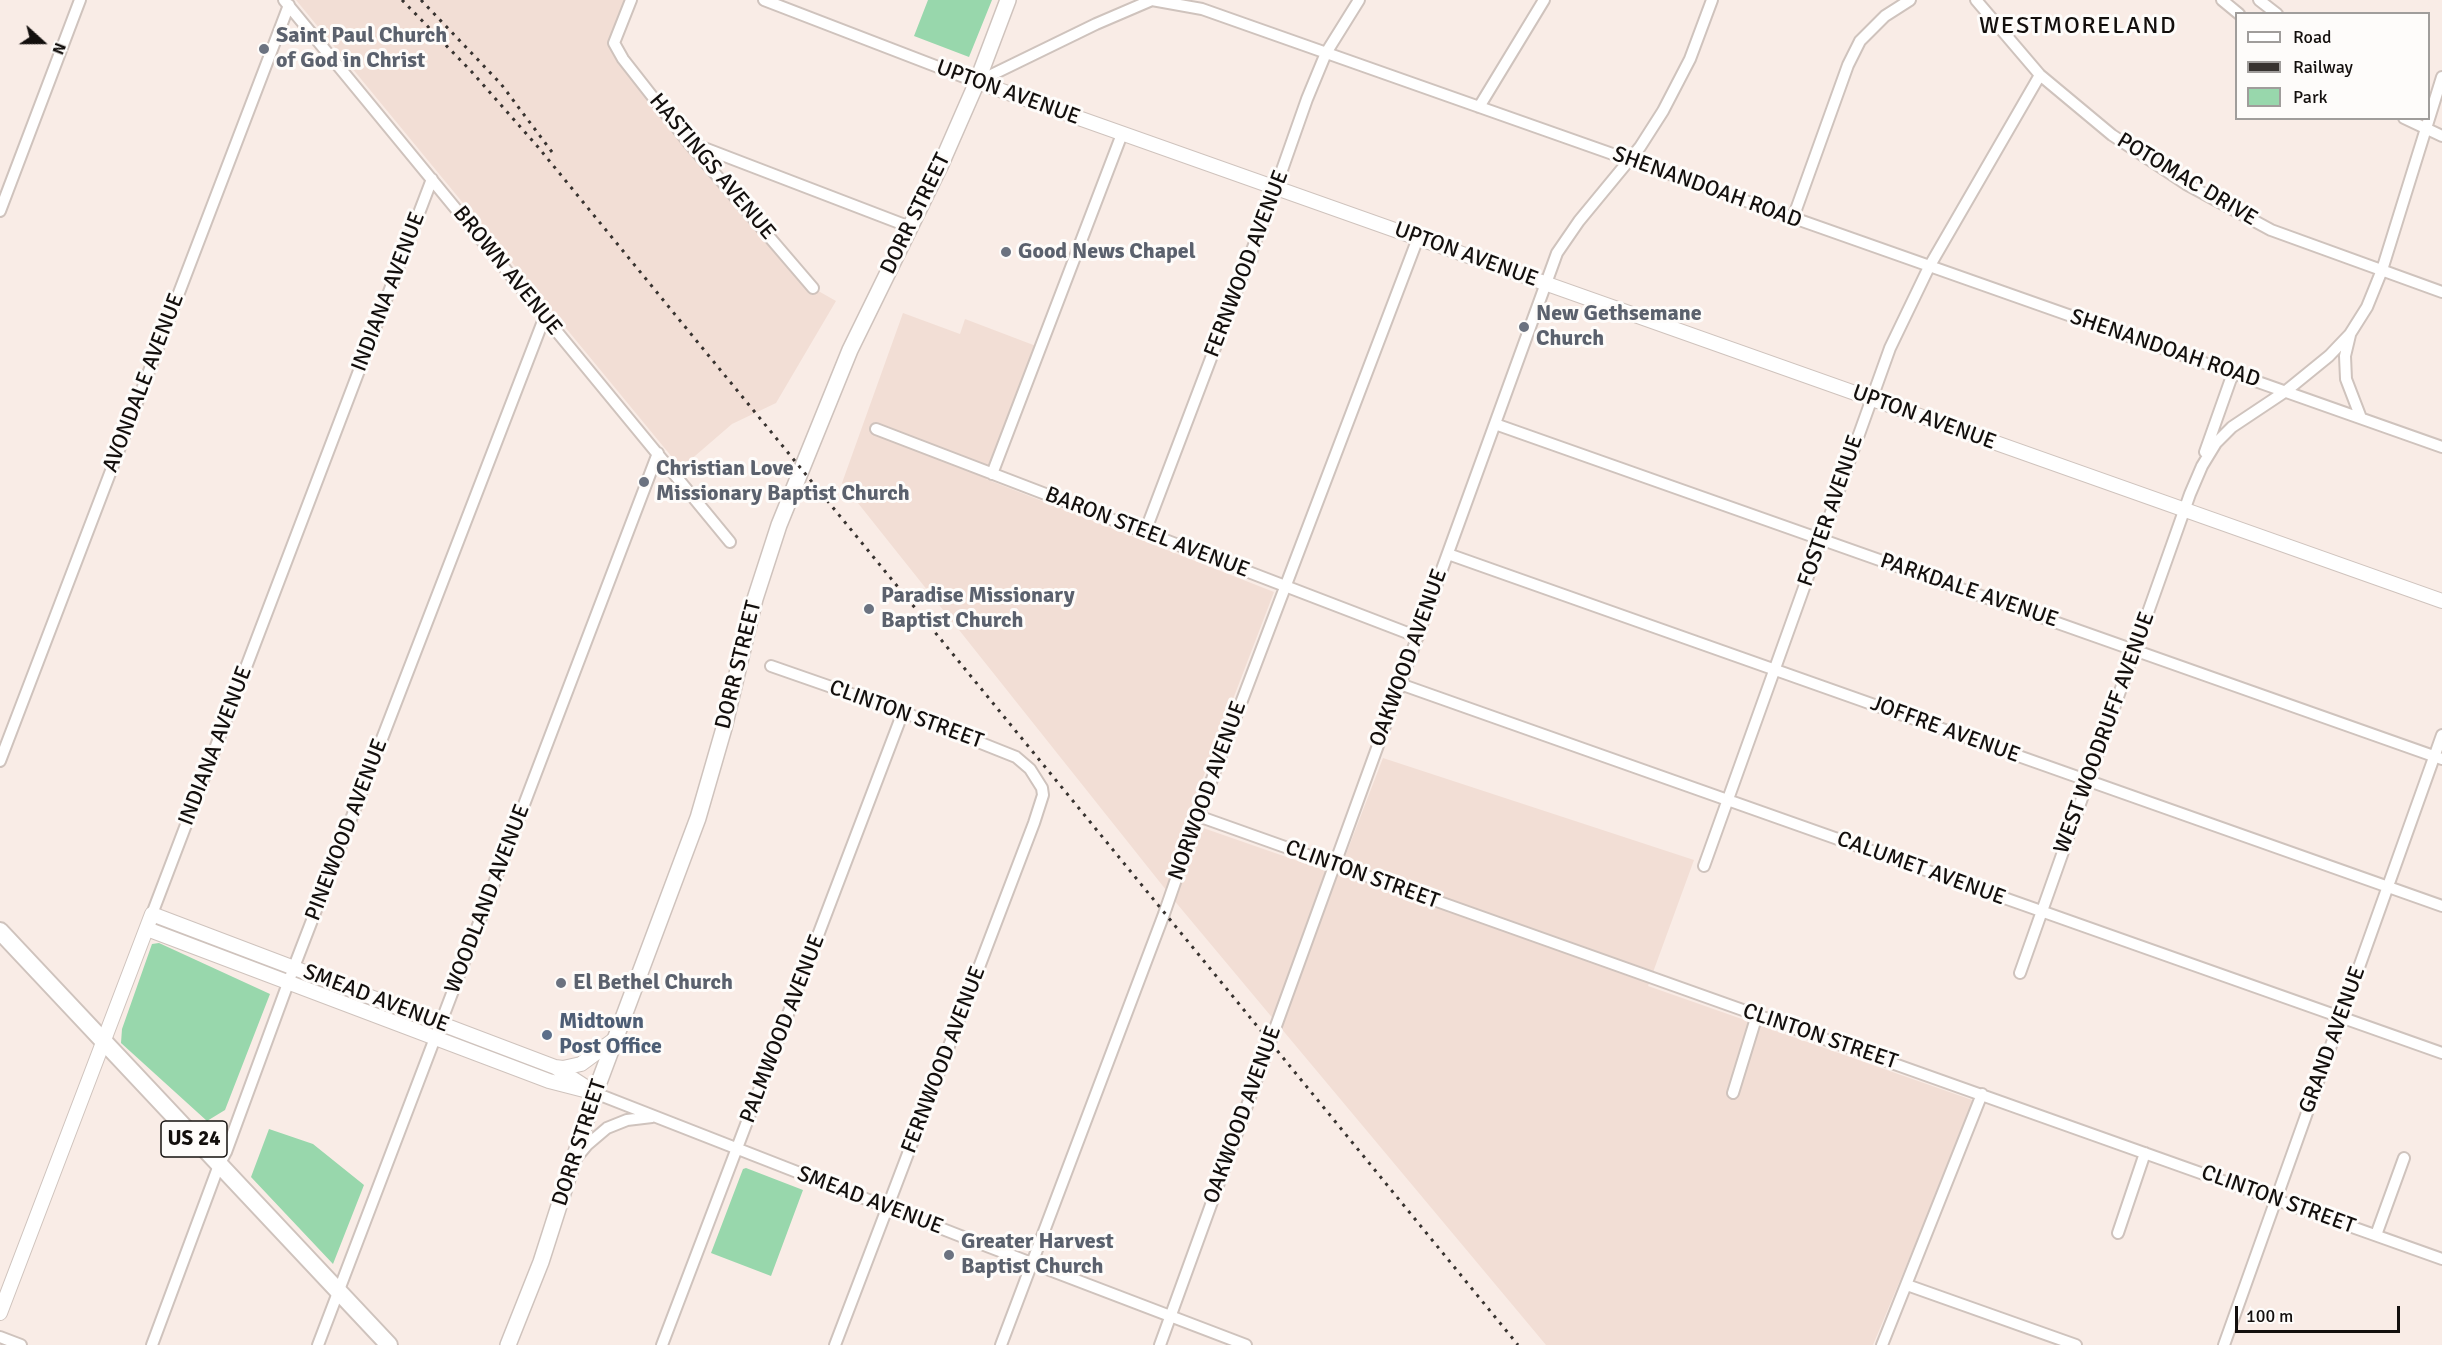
<!DOCTYPE html>
<style>
body{margin:0}
#map{position:relative;width:2442px;height:1345px;overflow:hidden;background:#f9ece6;font-family:Signika,sans-serif}
canvas{display:block}
.legend{position:absolute;left:2235px;top:12px;width:195px;height:108px;box-sizing:border-box;background:#fefcfa;border:2px solid #a09d9b;margin:0;padding:8px 10px;list-style:none;font-size:18px;color:#130f0d}
.legend li{display:flex;align-items:center;gap:12px;height:30px}
.legend b{width:30px;border:2px solid #a09d9b}
.north{position:absolute;left:12px;top:12px;width:60px;height:60px;-webkit-text-stroke:4px #fefcfa;paint-order:stroke;rotate:111deg;font-size:16px;font-weight:700;line-height:24px;text-align:center;color:#130f0d}
.north::after{content:'';display:block;margin:auto;width:21px;height:27px;background:#130f0d;clip-path:polygon(50% 0,100% 100%,50% 72%,0 100%)}
.scale{position:absolute;left:2235px;top:1306px;width:165px;height:27px;box-sizing:border-box;border:3px solid #130f0d;border-top:0;padding-left:8px;font-size:18px;line-height:21px;white-space:nowrap;color:#130f0d;-webkit-text-stroke:4px #fefcfa;paint-order:stroke}
</style>
<div id="map">
<canvas width="2442" height="1345"></canvas>
<ul class="legend">
<li><b style="height:8px;background:#fff"></b>Road</li>
<li><b style="height:8px;background:#383330"></b>Railway</li>
<li><b style="height:16px;background:#98d7ac"></b>Park</li>
</ul>
<div class="north">N</div>
<div class="scale">100 m</div>
</div>
<script>
const g = document.querySelector('canvas').getContext('2d');
g.lineJoin = 'round';
function fillPath(path, color) {
  g.fillStyle = color;
  g.fill(path, 'evenodd');
}
function toPath(rows) {
  const path = new Path2D();
  for (const r of rows) {
    path.moveTo(r[0], r[1]);
    for (let i = 2; i < r.length; i += 2) path.lineTo(r[i], r[i + 1]);
  }
  return path;
}
function strokePath(path, color, width, dash) {
  g.strokeStyle = color;
  g.lineWidth = width;
  g.lineCap = dash ? 'butt' : 'round';
  g.setLineDash(dash || []);
  g.stroke(path);
}
function write(font, color, halo, rows, align = 'center') {
  g.font = font + ' Signika,sans-serif';
  g.lineWidth = 6;
  g.setLineDash([]);
  g.textBaseline = 'middle';
  g.strokeStyle = halo;
  g.fillStyle = color;
  for (const [text, x, y, turn = 0] of rows) {
    g.save();
    g.translate(x, y);
    g.rotate((+turn || 0) * Math.PI / 180);
    g.textAlign = isNaN(turn) ? turn : align;
    if (halo) g.strokeText(text, 0, 0);
    g.fillText(text, 0, 0);
    g.restore();
  }
}
fillPath(toPath([
 [296,0,631,0,614,43,623,59,813,288,836,301,776,403,732,424,681,468],
 [903,313,960,334,965,319,1036,346,986,479,1274,592,1186,822,1338,875,1383,758,1694,860,1648,986,1975,1101,1873,1345,1546,1345,1178,905,842,483]
]), '#f2ded5');
fillPath(toPath([
 [928,0,992,0,969,57,914,36],
 [159,943,270,994,225,1110,207,1121,121,1043,122,1029,152,944],
 [269,1129,313,1144,364,1185,333,1264,251,1177],
 [746,1168,803,1190,771,1276,711,1253,743,1169]
]), '#98d7ac');
const minor = toPath([
 [284,0,730,542],
 [631,0,614,43,623,59,688,142,813,288],
 [764,0,977,82,1096,24,1152,0,1202,9,2442,447],
 [1976,0,2040,75,2112,135,2186,184,2271,230,2442,292],
 [2222,0,2239,14],
 [2259,0,2277,14],
 [1479,107,1544,0],
 [2404,118,2442,136],
 [691,143,910,227],
 [0,211,80,0],
 [1793,218,1848,65,1860,41,1885,16,1910,0],
 [2350,335,2345,356,2346,379,2361,418],
 [1495,424,2442,759],
 [876,429,1418,637],
 [2205,452,2233,373],
 [992,474,1122,134],
 [1145,532,1276,187,1307,99,1326,53,1359,0],
 [1448,554,2442,906],
 [771,666,903,712,1016,757,1030,769,1042,788,1043,795,1034,823,835,1345],
 [1400,684,2442,1053],
 [0,761,289,5],
 [1198,816,2442,1259],
 [1704,866,1890,348,1929,267,2040,75],
 [152,914,432,179],
 [2020,973,2190,494,2202,466,2216,443,2232,427,2286,391,2329,356,2350,334,2367,307,2382,270,2442,77],
 [595,1093,958,1235,1246,1345],
 [1733,1093,1757,1015],
 [577,1157,587,1145,607,1128,627,1120,652,1117],
 [2118,1233,2145,1153],
 [2376,1235,2404,1158],
 [1907,1285,2076,1345],
 [0,1337,21,1345],
 [152,1345,219,1165,226,1152,294,967,545,316],
 [318,1345,658,453],
 [662,1345,903,712],
 [1001,1345,1164,914,1198,816,1418,238],
 [1160,1345,1557,253,1579,221,1640,147,1663,111,1690,59,1712,0],
 [1882,1345,1982,1094],
 [2224,1345,2442,735]
]);
const tertiary = toPath([
 [977,82,2442,601],
 [147,929,549,1081,584,1090],
 [555,1067,563,1068,581,1064,615,1039],
 [0,1313,152,914,555,1067,595,1093]
]);
const secondary = toPath([
 [508,1345,541,1262,595,1093,698,818,724,728,755,599,779,525,850,350,942,162,977,82,1008,0]
]);
const primary = toPath([
 [0,931,389,1345]
]);
strokePath(minor, '#cfc3bd', 14);
strokePath(tertiary, '#cfc3bd', 16);
strokePath(secondary, '#cfc3bd', 18);
strokePath(primary, '#cfc3bd', 20);
strokePath(minor, '#fff', 10);
strokePath(tertiary, '#fff', 14);
strokePath(secondary, '#fff', 15);
strokePath(primary, '#fff', 16);
strokePath(toPath([
 [402,0,471,71,538,147,1518,1345],
 [421,0,501,84,552,152]
]), '#383330', 3, [3, 6]);
for (const [x, y, r, color] of [
 [264,49,6,"#6b7280"],
 [1006,252,6,"#6b7280"],
 [1524,327,6,"#6b7280"],
 [644,482,6,"#6b7280"],
 [869,609,6,"#6b7280"],
 [561,983,6,"#6b7280"],
 [547,1035,6,"#5c6f8a"],
 [949,1255,6,"#6b7280"]
]) {
  const dot = new Path2D();
  dot.arc(x, y, r, 0, 2 * Math.PI);
  g.fillStyle = color;
  g.fill(dot);
  strokePath(dot, '#fefcfa', 2);
}
for (const [x, y, w] of [
 [194,1139,66]
]) {
  const box = new Path2D();
  box.roundRect(x - w / 2, y - 18, w, 36, 4.5);
  g.fillStyle = '#fefcfa';
  g.fill(box);
  strokePath(box, '#130f0d', 1.5);
}
write('bold 21px', '#130f0d', null, [
 ["US 24",194,1139]
]);
write('bold 22px', '#5b616d', '#fefcfa', [
 ["Saint Paul Church",276,36],
 ["of God in Christ",276,61],
 ["Good News Chapel",1018,252],
 ["New Gethsemane",1536,314],
 ["Church",1536,339],
 ["Christian Love",656,469],
 ["Missionary Baptist Church",656,494],
 ["Paradise Missionary",881,596],
 ["Baptist Church",881,621],
 ["El Bethel Church",573,983],
 ["Greater Harvest",961,1242],
 ["Baptist Church",961,1267]
], 'left');
write('22px', '#130f0d', '#fefcfa', [
 ["UPTON AVENUE",1008,93,20],
 ["HASTINGS AVENUE",712,167,50],
 ["POTOMAC DRIVE",2187,180,31],
 ["SHENANDOAH ROAD",1707,188,20],
 ["DORR STREET",916,214,-64],
 ["UPTON AVENUE",1466,255,20],
 ["FERNWOOD AVENUE",1247,264,-69],
 ["BROWN AVENUE",507,271,51],
 ["INDIANA AVENUE",389,292,-69],
 ["SHENANDOAH ROAD",2165,349,19],
 ["AVONDALE AVENUE",144,383,-69],
 ["UPTON AVENUE",1924,418,20],
 ["FOSTER AVENUE",1831,511,-71],
 ["BARON STEEL AVENUE",1147,533,21],
 ["PARKDALE AVENUE",1969,591,19],
 ["OAKWOOD AVENUE",1409,658,-70],
 ["DORR STREET",739,665,-76],
 ["CLINTON STREET",906,715,20],
 ["JOFFRE AVENUE",1945,730,20],
 ["WEST WOODRUFF AVENUE",2105,733,-70],
 ["INDIANA AVENUE",216,746,-69],
 ["NORWOOD AVENUE",1208,791,-70],
 ["PINEWOOD AVENUE",347,830,-69],
 ["CALUMET AVENUE",1921,869,20],
 ["CLINTON STREET",1362,875,20],
 ["WOODLAND AVENUE",488,899,-69],
 ["SMEAD AVENUE",376,999,21],
 ["PALMWOOD AVENUE",783,1029,-69],
 ["CLINTON STREET",1820,1037,19],
 ["GRAND AVENUE",2333,1040,-70],
 ["FERNWOOD AVENUE",944,1060,-69],
 ["OAKWOOD AVENUE",1243,1115,-70],
 ["DORR STREET",580,1143,-72],
 ["CLINTON STREET",2278,1200,20],
 ["SMEAD AVENUE",870,1201,21]
]);
write('bold 22px', '#4e5e75', '#fefcfa', [
 ["Midtown",559,1022],
 ["Post Office",559,1047]
], 'left');
g.letterSpacing = '1.5px';
write('24px', '#130f0d', '#fefcfa', [
 ["WESTMORELAND",2078,27]
]);
g.letterSpacing = '0px';
</script>
